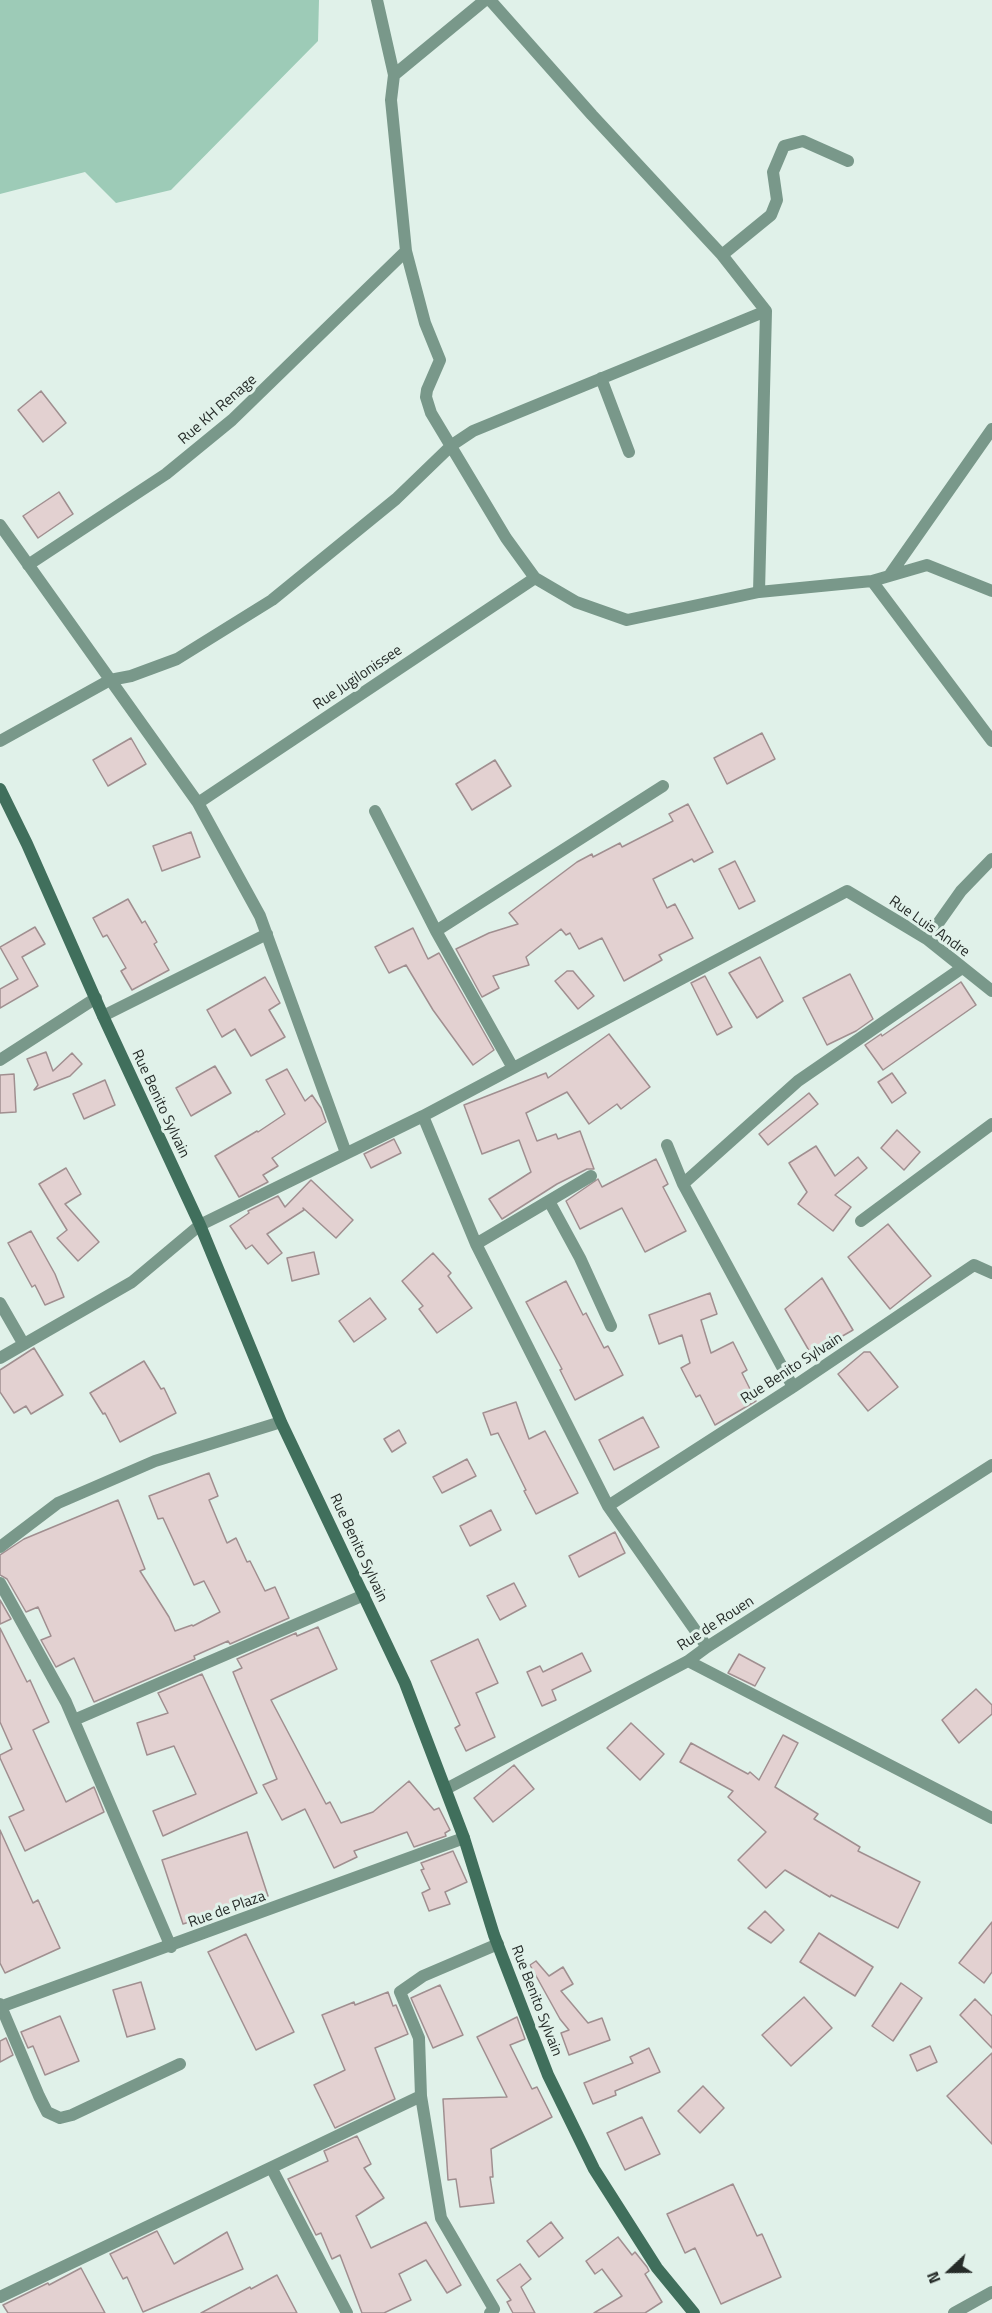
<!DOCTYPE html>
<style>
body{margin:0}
#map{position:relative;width:992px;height:2313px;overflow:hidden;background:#e0f1e9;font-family:"Titillium Web",sans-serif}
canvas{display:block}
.north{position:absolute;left:920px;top:2241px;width:60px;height:60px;-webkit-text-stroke:4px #e0f1e9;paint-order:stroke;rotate:248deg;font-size:16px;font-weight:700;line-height:24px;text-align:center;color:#262c29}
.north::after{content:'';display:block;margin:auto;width:21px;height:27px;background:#262c29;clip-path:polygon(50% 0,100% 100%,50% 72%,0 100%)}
</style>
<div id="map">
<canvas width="992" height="2313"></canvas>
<div class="north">N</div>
</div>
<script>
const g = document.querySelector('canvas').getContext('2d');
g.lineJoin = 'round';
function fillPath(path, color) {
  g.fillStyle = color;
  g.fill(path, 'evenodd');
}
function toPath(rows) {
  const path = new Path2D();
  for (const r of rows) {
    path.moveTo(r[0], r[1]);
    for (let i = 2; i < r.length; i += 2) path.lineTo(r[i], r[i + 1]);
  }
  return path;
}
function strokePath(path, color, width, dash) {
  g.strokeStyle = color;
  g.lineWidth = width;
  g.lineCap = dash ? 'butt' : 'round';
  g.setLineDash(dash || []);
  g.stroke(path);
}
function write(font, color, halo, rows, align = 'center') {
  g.font = font + ' "Titillium Web",sans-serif';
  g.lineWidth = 6;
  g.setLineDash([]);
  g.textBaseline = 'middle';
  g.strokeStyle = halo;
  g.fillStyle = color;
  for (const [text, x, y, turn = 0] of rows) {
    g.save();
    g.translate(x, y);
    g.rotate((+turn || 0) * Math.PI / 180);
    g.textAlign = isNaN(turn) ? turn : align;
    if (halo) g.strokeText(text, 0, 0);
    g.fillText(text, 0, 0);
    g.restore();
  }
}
fillPath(toPath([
 [0,0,319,0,318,41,171,190,116,203,85,172,0,194]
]), '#9dcbb7');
const building = toPath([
 [41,391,66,423,43,442,18,410,41,391],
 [59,492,73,514,38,538,23,516,59,492],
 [762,733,775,759,727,784,714,758,762,733],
 [131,738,146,764,108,786,93,760,131,738],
 [495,760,511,786,472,810,456,784,495,760],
 [688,804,713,852,694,862,692,859,653,879,667,908,675,904,693,938,659,955,662,960,624,981,602,938,579,949,570,933,566,935,561,929,526,957,529,965,493,976,499,988,482,997,456,949,489,933,518,924,509,913,577,862,592,854,593,857,620,843,622,847,673,821,669,814,688,804],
 [191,832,200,857,162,871,153,846,191,832],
 [735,861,755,901,739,909,719,869,735,861],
 [128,899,142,923,145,921,157,942,154,944,169,970,132,990,121,971,126,968,107,935,103,937,93,918,128,899],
 [35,927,45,944,22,957,38,986,0,1008,0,989,18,979,0,947,35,927],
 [413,928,428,959,439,953,494,1050,473,1065,433,1010,406,965,389,973,375,947,413,928],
 [760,957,783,1001,757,1018,729,973,760,957],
 [567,971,573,971,594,996,578,1009,555,981,567,971],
 [850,974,873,1019,856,1031,827,1045,803,998,850,974],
 [705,976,732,1027,717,1035,691,983,705,976],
 [265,977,280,1003,269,1010,285,1037,251,1056,235,1029,222,1037,207,1010,265,977],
 [961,982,976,1005,883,1070,865,1045,881,1034,882,1036,961,982],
 [609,1034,650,1087,621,1109,617,1104,589,1124,567,1092,526,1113,537,1141,556,1134,558,1139,580,1131,594,1169,587,1169,557,1184,502,1219,489,1199,531,1172,519,1140,482,1154,464,1105,546,1073,548,1078,609,1034],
 [46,1052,53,1071,72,1053,82,1064,70,1076,34,1090,38,1085,27,1059,46,1052],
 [215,1066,231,1093,191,1116,176,1088,215,1066],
 [287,1069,305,1101,312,1095,321,1108,326,1122,272,1158,278,1166,263,1175,268,1182,239,1197,215,1156,257,1131,258,1132,285,1114,266,1080,287,1069],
 [892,1073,906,1093,892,1103,878,1082,892,1073],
 [14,1074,16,1112,0,1113,0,1075,14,1074],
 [105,1080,115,1105,84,1119,73,1094,105,1080],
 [809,1093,818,1104,768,1145,759,1134,809,1093],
 [897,1130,920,1152,904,1170,881,1148,897,1130],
 [394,1139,401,1153,371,1168,364,1154,394,1139],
 [816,1146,835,1176,858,1157,867,1168,835,1195,851,1207,833,1231,798,1204,807,1192,789,1163,816,1146],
 [656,1159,668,1184,663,1187,686,1231,645,1252,622,1208,580,1229,566,1201,598,1179,602,1187,656,1159],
 [66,1168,81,1194,65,1204,99,1242,78,1261,57,1238,67,1230,39,1184,66,1168],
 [311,1180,353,1220,336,1238,303,1208,304,1210,267,1234,282,1253,268,1264,252,1245,246,1249,230,1226,249,1213,248,1211,278,1196,285,1207,311,1180],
 [888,1224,931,1276,890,1309,848,1257,888,1224],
 [31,1231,55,1274,64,1297,45,1305,35,1285,32,1287,8,1243,31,1231],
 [314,1252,319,1274,292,1281,287,1258,314,1252],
 [433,1253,451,1273,448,1276,472,1308,437,1333,419,1309,423,1306,402,1281,433,1253],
 [822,1278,853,1330,811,1354,785,1309,822,1278],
 [566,1281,583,1315,586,1313,604,1348,608,1346,623,1375,575,1400,560,1370,562,1369,526,1302,566,1281],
 [710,1293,717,1314,701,1320,711,1353,733,1342,747,1370,742,1373,756,1401,715,1425,700,1395,696,1397,681,1368,690,1363,682,1335,659,1344,649,1315,710,1293],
 [370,1298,386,1319,354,1342,339,1321,370,1298],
 [34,1348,63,1395,31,1414,26,1406,14,1413,0,1392,0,1370,34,1348],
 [864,1352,870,1352,898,1387,868,1411,838,1374,864,1352],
 [144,1361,161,1389,164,1388,176,1413,120,1442,105,1413,103,1414,90,1393,144,1361],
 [516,1402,529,1439,545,1431,578,1493,536,1514,524,1491,526,1490,498,1433,491,1435,483,1413,516,1402],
 [643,1417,659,1447,614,1470,599,1440,643,1417],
 [399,1430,406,1443,392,1452,384,1439,399,1430],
 [467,1459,476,1476,442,1493,433,1477,467,1459],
 [209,1473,218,1496,209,1500,227,1543,236,1538,247,1562,250,1561,265,1591,275,1587,289,1618,230,1644,228,1641,194,1656,195,1659,94,1702,74,1658,56,1667,41,1640,51,1636,38,1607,26,1612,7,1579,0,1575,0,1555,24,1539,118,1500,145,1569,140,1571,169,1617,175,1631,192,1625,193,1626,220,1612,204,1581,194,1585,163,1518,158,1519,149,1496,209,1473],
 [491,1510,501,1530,470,1546,460,1526,491,1510],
 [615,1532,625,1553,579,1577,569,1556,615,1532],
 [514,1583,526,1606,500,1620,487,1596,514,1583],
 [0,1600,11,1619,0,1624,0,1600],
 [318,1627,337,1669,271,1700,326,1804,330,1802,341,1823,373,1812,409,1781,434,1810,439,1808,450,1830,445,1833,446,1836,414,1847,407,1832,354,1851,357,1857,334,1868,305,1809,282,1820,263,1785,277,1779,233,1672,242,1668,237,1659,296,1633,297,1636,318,1627],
 [0,1628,27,1682,30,1680,49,1722,33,1730,66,1802,94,1787,104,1812,25,1851,9,1817,24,1810,0,1758,0,1755,12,1749,0,1722,0,1628],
 [478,1639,498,1683,476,1693,495,1737,466,1751,455,1728,460,1725,431,1661,478,1639],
 [582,1653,591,1671,552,1690,556,1700,542,1706,527,1672,540,1666,543,1672,582,1653],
 [739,1654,765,1668,755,1686,728,1673,739,1654],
 [202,1674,257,1793,163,1836,153,1811,196,1794,174,1746,147,1755,137,1723,168,1713,158,1693,202,1674],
 [976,1689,992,1705,992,1714,959,1743,942,1720,976,1689],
 [631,1723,664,1754,640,1780,607,1748,631,1723],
 [783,1735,798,1743,775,1787,818,1814,814,1819,860,1847,858,1851,920,1882,898,1928,831,1895,830,1897,785,1870,766,1888,738,1860,766,1832,728,1797,733,1791,680,1762,691,1743,748,1774,750,1772,759,1780,783,1735],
 [514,1765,534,1789,493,1822,474,1798,514,1765],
 [0,1830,33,1903,38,1900,60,1948,5,1973,0,1963,0,1830],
 [247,1832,268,1896,183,1924,162,1860,247,1832],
 [453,1851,467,1882,445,1892,450,1904,429,1911,422,1893,430,1889,421,1870,424,1869,421,1863,453,1851],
 [765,1911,784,1930,771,1943,748,1928,765,1911],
 [992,1922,992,1972,984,1983,959,1963,992,1922],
 [819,1933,873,1967,855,1996,800,1962,819,1933],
 [246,1934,294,2032,256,2050,208,1952,246,1934],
 [536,1961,549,1976,563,1967,573,1984,561,1991,588,2023,602,2018,610,2040,569,2055,561,2033,569,2030,560,2019,530,1965,536,1961],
 [141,1982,155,2029,127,2037,113,1990,141,1982],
 [901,1983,922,1998,893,2041,872,2026,901,1983],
 [440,1985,463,2035,433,2048,411,1998,440,1985],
 [388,1992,393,2006,396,2005,408,2034,375,2048,395,2099,335,2128,314,2085,345,2070,322,2015,354,2002,355,2005,388,1992],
 [804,1997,832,2028,791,2066,762,2035,804,1997],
 [975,1999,992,2016,992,2048,960,2015,975,1999],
 [60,2016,79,2061,45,2075,33,2046,28,2048,21,2032,60,2016],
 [517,2017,525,2039,510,2045,532,2089,537,2087,552,2117,491,2149,493,2177,490,2177,494,2203,460,2207,456,2179,448,2180,443,2099,507,2097,477,2037,517,2017],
 [6,2038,13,2055,0,2062,0,2041,6,2038],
 [930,2046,937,2062,917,2071,910,2055,930,2046],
 [649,2048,660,2072,615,2091,616,2095,593,2104,584,2083,633,2063,630,2057,649,2048],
 [992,2053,992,2144,947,2096,992,2053],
 [703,2086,724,2108,700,2133,678,2111,703,2086],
 [642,2117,660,2154,625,2170,607,2133,642,2117],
 [357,2136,371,2164,364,2168,384,2198,356,2216,371,2248,426,2222,461,2285,447,2293,426,2260,399,2274,411,2300,384,2313,362,2313,340,2255,332,2259,321,2233,316,2235,288,2179,328,2161,324,2151,357,2136],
 [733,2184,757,2236,762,2234,781,2277,721,2304,695,2248,685,2253,667,2214,733,2184],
 [551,2222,563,2238,539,2257,527,2241,551,2222],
 [157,2231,174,2264,227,2232,243,2269,143,2312,127,2277,123,2279,110,2254,157,2231],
 [618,2237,632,2255,635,2252,647,2267,649,2271,645,2274,662,2302,645,2313,594,2313,622,2296,602,2269,595,2274,586,2261,618,2237],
 [520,2264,531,2279,521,2287,535,2313,513,2313,507,2302,511,2300,497,2280,520,2264],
 [81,2268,105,2313,8,2313,3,2305,48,2283,49,2285,81,2268],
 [277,2275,297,2313,201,2313,250,2287,251,2289,277,2275]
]);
fillPath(building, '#e3d1d1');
strokePath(building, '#a08f90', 1.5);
strokePath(toPath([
 [377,0,394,75,391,100,406,251,425,323,440,360,427,390,426,397,431,413,506,538,535,578,576,602,627,620,759,592,872,581,927,565,992,591],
 [490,0,592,115,722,255,766,311,759,592],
 [394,75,485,0],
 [722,255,771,215,777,200,773,172,784,146,803,141,848,161],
 [601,378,629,452],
 [0,525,198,803,260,916,346,1153],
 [28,565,166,474,232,420,406,251],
 [889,576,992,429],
 [872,581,992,741],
 [0,741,110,680,131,676,177,659,272,600,396,499,452,445,473,431,766,311],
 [198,803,535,578],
 [375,811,436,931,513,1068],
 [436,931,663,786],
 [927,939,961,891,992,859],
 [103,1016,267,934],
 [0,1060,96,998],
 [423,1116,476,1244,608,1506,707,1647],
 [667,1145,683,1184,793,1387],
 [683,1184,798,1081,962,968],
 [549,1201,580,1258,611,1326],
 [861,1221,992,1124],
 [476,1244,591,1176],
 [0,1303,23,1343],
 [0,1358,132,1282,200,1225,423,1116,847,891,927,939,992,991],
 [608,1506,793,1387,974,1265,992,1273],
 [0,1547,58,1503,155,1461,281,1422],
 [0,1583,66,1702,171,1947],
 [688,1661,992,1818],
 [74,1720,364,1595],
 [446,1789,688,1661,707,1647,992,1465],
 [0,2004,39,2096,47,2112,60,2118,72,2115,180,2064],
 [0,2007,464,1838],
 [272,2169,347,2313],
 [0,2297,421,2096],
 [490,2313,494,2309,441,2218,421,2096,419,2038,400,1992,423,1976,498,1944],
 [954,2313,992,2292]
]), '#79988a', 12);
strokePath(toPath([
 [0,789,27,844,103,1016,200,1225,281,1422,405,1683,464,1838,494,1935,548,2075,594,2169,657,2268,694,2313]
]), '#406f5c', 12);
write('15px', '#262c29', '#e0f1e9', [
 ["Rue KH Renage",218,410,-41],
 ["Rue Jugilonissee",358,678,-34],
 ["Rue Luis Andre",929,927,35],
 ["Rue Benito Sylvain",160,1104,65],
 ["Rue Benito Sylvain",792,1369,-33],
 ["Rue Benito Sylvain",358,1548,65],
 ["Rue de Rouen",716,1624,-33],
 ["Rue de Plaza",227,1910,-20],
 ["Rue Benito Sylvain",536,2001,69]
]);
</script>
